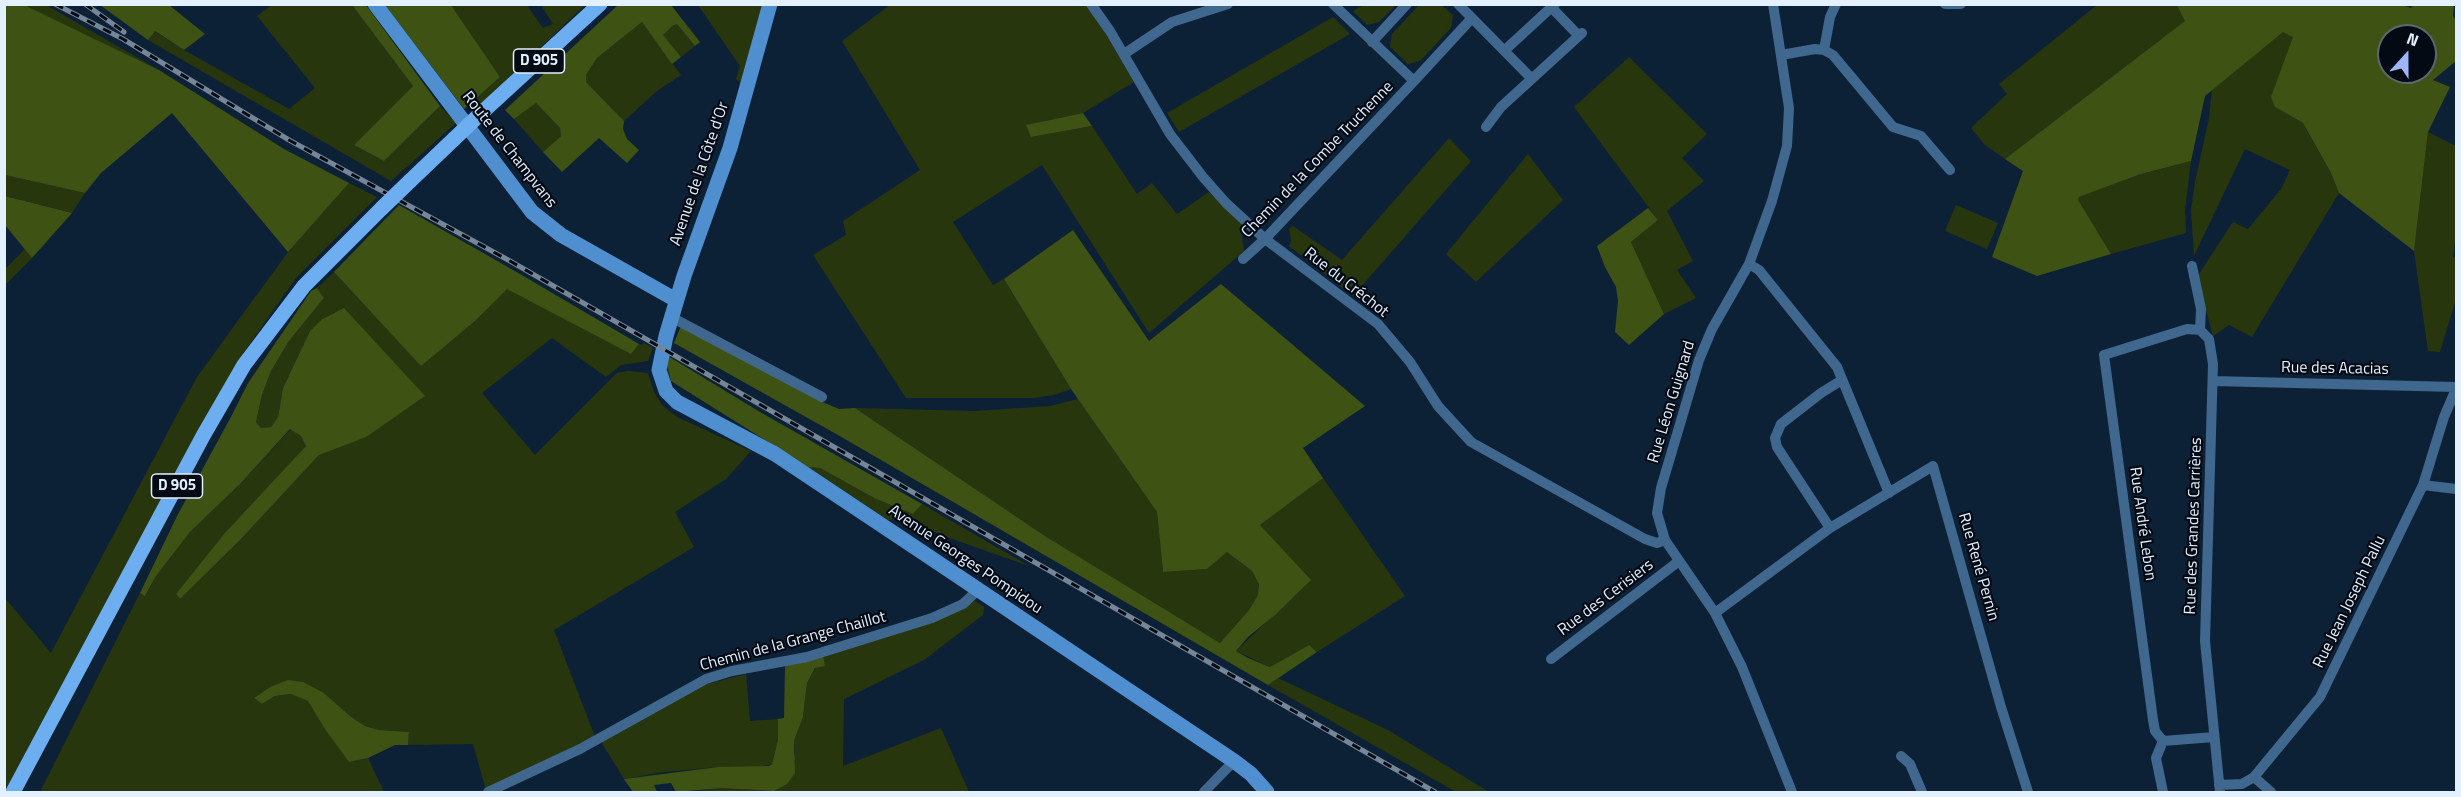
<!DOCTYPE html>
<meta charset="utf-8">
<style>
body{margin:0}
#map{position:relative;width:2461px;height:797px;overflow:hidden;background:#0d2136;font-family:"Titillium Web",sans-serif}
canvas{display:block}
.frame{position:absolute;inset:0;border:6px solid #e3f0ff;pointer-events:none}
.north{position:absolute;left:2377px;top:24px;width:60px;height:60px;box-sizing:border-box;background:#040a13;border:2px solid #5d6671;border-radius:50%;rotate:21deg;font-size:16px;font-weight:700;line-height:24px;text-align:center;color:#e3f0ff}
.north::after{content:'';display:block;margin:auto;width:21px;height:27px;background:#9eb4fd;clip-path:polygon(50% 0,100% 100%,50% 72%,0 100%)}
</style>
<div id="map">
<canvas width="2461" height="797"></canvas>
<div class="frame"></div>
<div class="north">N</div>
</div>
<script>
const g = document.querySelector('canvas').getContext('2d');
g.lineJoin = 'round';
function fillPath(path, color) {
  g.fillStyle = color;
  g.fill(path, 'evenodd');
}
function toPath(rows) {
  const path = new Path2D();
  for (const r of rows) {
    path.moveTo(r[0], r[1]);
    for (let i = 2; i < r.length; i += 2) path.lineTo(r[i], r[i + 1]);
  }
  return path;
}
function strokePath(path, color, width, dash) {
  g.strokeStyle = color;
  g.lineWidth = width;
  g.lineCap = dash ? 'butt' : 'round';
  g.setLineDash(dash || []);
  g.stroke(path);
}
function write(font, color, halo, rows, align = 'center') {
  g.font = font + ' "Titillium Web",sans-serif';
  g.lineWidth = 4.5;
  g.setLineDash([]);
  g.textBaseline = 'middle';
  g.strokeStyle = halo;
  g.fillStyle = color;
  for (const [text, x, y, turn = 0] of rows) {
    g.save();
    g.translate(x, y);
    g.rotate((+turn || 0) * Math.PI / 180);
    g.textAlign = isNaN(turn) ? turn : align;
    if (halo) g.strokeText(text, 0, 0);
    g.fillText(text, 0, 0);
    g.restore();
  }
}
fillPath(toPath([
 [22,5,46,5,159,70],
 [272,5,352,5,413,86,354,145,384,161,440,106,456,123,391,181,148,40,154,31,184,50,289,109,315,88,257,16],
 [451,5,527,5,543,28,553,24,541,5,585,5,480,105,475,99,500,77],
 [698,5,765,5,741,83,736,79,740,66],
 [890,5,1089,5,1134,82,1083,113,1027,125,1031,137,1092,126,1137,194,1152,183,1177,214,1209,192,1245,227,1242,237,1244,251,1149,333,1042,165,953,222,993,285,1004,279,1071,389,1054,395,1034,398,906,398,813,255,846,235,843,221,920,170,842,41],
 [1364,5,1364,4,1396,5,1379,22,1367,25,1353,11],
 [1419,5,1441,5,1453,15,1451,28,1420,61,1408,64,1390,47,1392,34],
 [2097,5,2177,5,2186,21,2005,159,1984,144,1971,128,2007,94,1999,84],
 [1333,17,1350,34,1179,132,1167,113],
 [642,22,681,75,657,91,624,121,586,82,586,75,597,58],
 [677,24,695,46,681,57,662,35,672,26],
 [2283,32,2293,36,2275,107,2303,123,2331,173,2339,193,2252,337,2229,325,2213,336,2197,277,2233,222,2248,229,2281,189,2290,170,2245,149,2194,256,2191,210,2195,182,2209,118,2212,89],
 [1629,57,1707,134,1682,158,1704,181,1667,211,1693,261,1677,270,1696,298,1664,314,1631,242,1658,220,1574,107],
 [535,102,560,128,561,136,543,152,514,119],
 [2428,132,2456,146,2456,233,2453,257,2456,258,2456,299,2440,352,2428,351,2414,251],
 [1449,138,1471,161,1353,296,1289,246,1291,240,1289,229,1293,226,1342,260],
 [1528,154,1563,200,1476,282,1446,254],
 [2191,161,2185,210,2186,233,2111,254,2077,199,2079,197,2141,174],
 [5,175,85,193,72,213,5,196],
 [349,183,377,197,296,278,244,352,203,421,5,791,5,598,51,653,197,377,288,252],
 [1956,205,1998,223,1987,249,1945,231],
 [25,249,32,258,5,285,5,269],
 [334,272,421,365,475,321,507,288,631,353,639,344,642,345,644,343,653,348,648,361,621,365,606,377,552,338,482,393,535,455,617,373,628,371,648,373,654,392,662,405,677,417,751,451,726,479,675,512,694,547,554,630,595,737,486,790,473,744,408,745,409,732,379,730,365,726,350,716,324,693,270,687,254,698,262,704,275,696,292,694,308,701,349,762,368,758,384,792,40,792,140,593,146,595,156,576,190,532,241,483,291,429,301,436,306,446,176,594,180,599,241,539,319,455,335,312,322,319,310,331,283,388,278,417,271,427,261,428,256,422,262,395,271,371,289,341,324,298,317,288],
 [1078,399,1157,512,1163,572,1207,569,1227,552,1252,571,1259,584,1258,595,1249,610,1220,643,1045,536,855,408,975,411,1050,406],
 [808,467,820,468,876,499,913,514,922,504,1029,566,941,535,908,518,888,520],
 [1323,478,1405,596,1317,652,1309,645,1270,667,1236,651,1310,580,1260,525],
 [975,601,984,607,983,615,924,660,844,699,843,766,941,728,969,792,689,792,722,788,774,791,795,754,794,741,803,717,807,683,823,655,951,613],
 [746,674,750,721,778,719,778,740,772,764,758,767,718,767,663,772,624,779,600,740,704,685],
 [1278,678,1388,730,1489,792,1456,792,1268,685]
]), '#28360e');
fillPath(toPath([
 [22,4,159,70,284,149,349,183,288,252,172,113,101,173,85,193,5,175,5,5],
 [100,5,169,5,205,34,184,50,155,31,148,40],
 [352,5,366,5,440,106,384,161,354,145,413,86],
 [385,5,451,5,500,77,464,109],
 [618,5,671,5,700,42,695,46,677,24,672,26,663,35,681,57,672,64,642,22,597,58,586,75,586,82,624,121,623,129,627,139,639,150,627,163,599,138,562,172,543,152,561,136,560,128,536,103,514,119,505,110],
 [2403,5,2411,8,2413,5,2454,5,2453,16,2456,21,2456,61,2433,80,2450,87,2428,132,2414,251,2339,193,2331,173,2303,123,2275,107,2271,97,2293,37,2283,32,2205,96,2191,161,2141,174,2079,197,2078,200,2111,254,2037,276,1992,257,2023,171,2005,159,2185,21,2177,5],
 [2389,36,2425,36,2425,72,2389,72],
 [1083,113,1092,126,1031,137,1026,125],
 [5,196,72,213,32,258,5,225],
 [399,205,520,274,639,344,631,354,507,289,475,321,421,366,334,272],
 [1648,208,1658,220,1631,242,1664,314,1629,345,1615,332,1618,301,1616,287,1605,267,1597,246],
 [1073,230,1149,341,1221,284,1365,406,1303,448,1323,478,1260,525,1311,580,1276,614,1248,637,1236,651,1248,658,1270,667,1309,645,1317,652,1268,685,838,435,674,343,681,326,820,401,839,409,855,408,1045,536,1220,643,1249,610,1258,595,1259,584,1252,571,1227,552,1207,569,1163,572,1157,512,1071,389,1004,279],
 [317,288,324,298,289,341,271,371,262,395,256,422,261,428,271,427,278,417,283,388,310,331,322,319,344,308,425,396,366,437,319,455,241,539,180,599,176,594,225,533,306,446,301,436,290,429,241,483,190,532,156,576,145,596,140,593,177,516,232,415,248,383,311,291],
 [668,356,760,412,922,504,913,514,876,499,820,468,808,467,671,381,666,362],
 [823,655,825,666,815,668,807,683,803,717,794,741,795,773,787,784,774,791,722,788,676,792,671,783,654,785,657,792,633,792,624,779,718,767,769,766,772,764,778,740,778,719,784,718,785,666],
 [288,680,303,682,324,693,350,716,365,726,379,730,409,732,408,745,395,745,368,758,349,762,325,729,308,701,291,694,275,696,262,704,254,698,270,687]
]), '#3e5214');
strokePath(toPath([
 [1091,4,1110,31,1170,134,1203,177,1226,203,1265,239,1378,324,1410,362,1438,406,1471,442,1645,539,1657,543,1665,540],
 [1333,4,1414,81,1472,18,1458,4],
 [1773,4,1789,108,1787,146,1772,201,1749,264,1712,329,1699,360,1661,488,1657,513,1665,540,1715,613,1742,667,1792,792],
 [1945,4,1961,4],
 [1551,7,1579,36],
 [1472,18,1532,79],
 [1372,42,1407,4],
 [1505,50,1555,4],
 [1824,50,1830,17,1836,4],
 [1124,54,1172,22,1228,4],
 [1781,55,1815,49,1824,50,1833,55,1893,127,1921,136,1950,170],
 [1486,127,1501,107,1582,33],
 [1243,259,1265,239,1414,81],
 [1749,264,1759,270,1837,367,1889,493],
 [2192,266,2201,309,2200,330,2209,339,2213,364,2205,641,2220,792],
 [671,317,822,397],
 [2213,381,2456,387],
 [2423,485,2456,489],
 [1830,528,1933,466,2001,707,2028,792],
 [1715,613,1830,528,1777,447,1775,438,1781,424,1821,393,1842,380],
 [1551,659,1679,561],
 [2163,741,2155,731,2153,720,2104,355,2187,329,2200,330],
 [2163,741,2214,737],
 [1901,756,1910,764,1922,792],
 [2254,777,2271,792],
 [2219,785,2242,784,2254,777,2320,697,2423,485,2444,417,2456,389],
 [488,792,580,749,706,679,732,671,807,657,932,618,963,604,978,590],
 [1204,792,1234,761],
 [2163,792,2156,758,2163,741]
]), '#40678e', 10);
strokePath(toPath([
 [375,4,532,212,561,235,676,300],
 [770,4,730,148,684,276,666,336,659,370,666,391,677,402,775,454,925,554,1234,761,1251,774,1267,792]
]), '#4f8fcf', 15);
strokePath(toPath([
 [477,117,600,4],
 [410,181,454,139],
 [13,792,203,436,244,365,304,286,382,208]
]), '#6daef0', 15);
const rail = toPath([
 [55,4,123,39,289,140,510,261,1435,792],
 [85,4,124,32]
]);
strokePath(rail, '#768699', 5);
strokePath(rail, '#040a13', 3, [9]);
strokePath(toPath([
 [454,139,477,117],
 [382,208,410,181]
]), '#6daef0', 15);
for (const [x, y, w] of [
 [539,61,51],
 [177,486,51]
]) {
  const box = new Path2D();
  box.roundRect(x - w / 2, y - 12, w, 24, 4.5);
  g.fillStyle = '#040a13';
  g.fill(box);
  strokePath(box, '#e3f0ff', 1.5);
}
write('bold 15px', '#e3f0ff', null, [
 ["D 905",539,61],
 ["D 905",177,486]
]);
write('16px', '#e3f0ff', '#040a13', [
 ["Route de Champvans",509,150,52],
 ["Chemin de la Combe Truchenne",1318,160,-46],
 ["Avenue de la Côte d'Or",700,174,-71],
 ["Rue du Créchot",1346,283,38],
 ["Rue des Acacias",2335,369,1],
 ["Rue Léon Guignard",1672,402,-73],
 ["Rue André Lebon",2142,524,82],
 ["Rue des Grandes Carrières",2194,526,-88],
 ["Avenue Georges Pompidou",965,560,34],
 ["Rue René Pernin",1978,567,74],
 ["Rue des Cerisiers",1606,598,-37],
 ["Rue Jean Joseph Pallu",2350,602,-64],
 ["Chemin de la Grange Chaillot",793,642,-15]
]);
</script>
